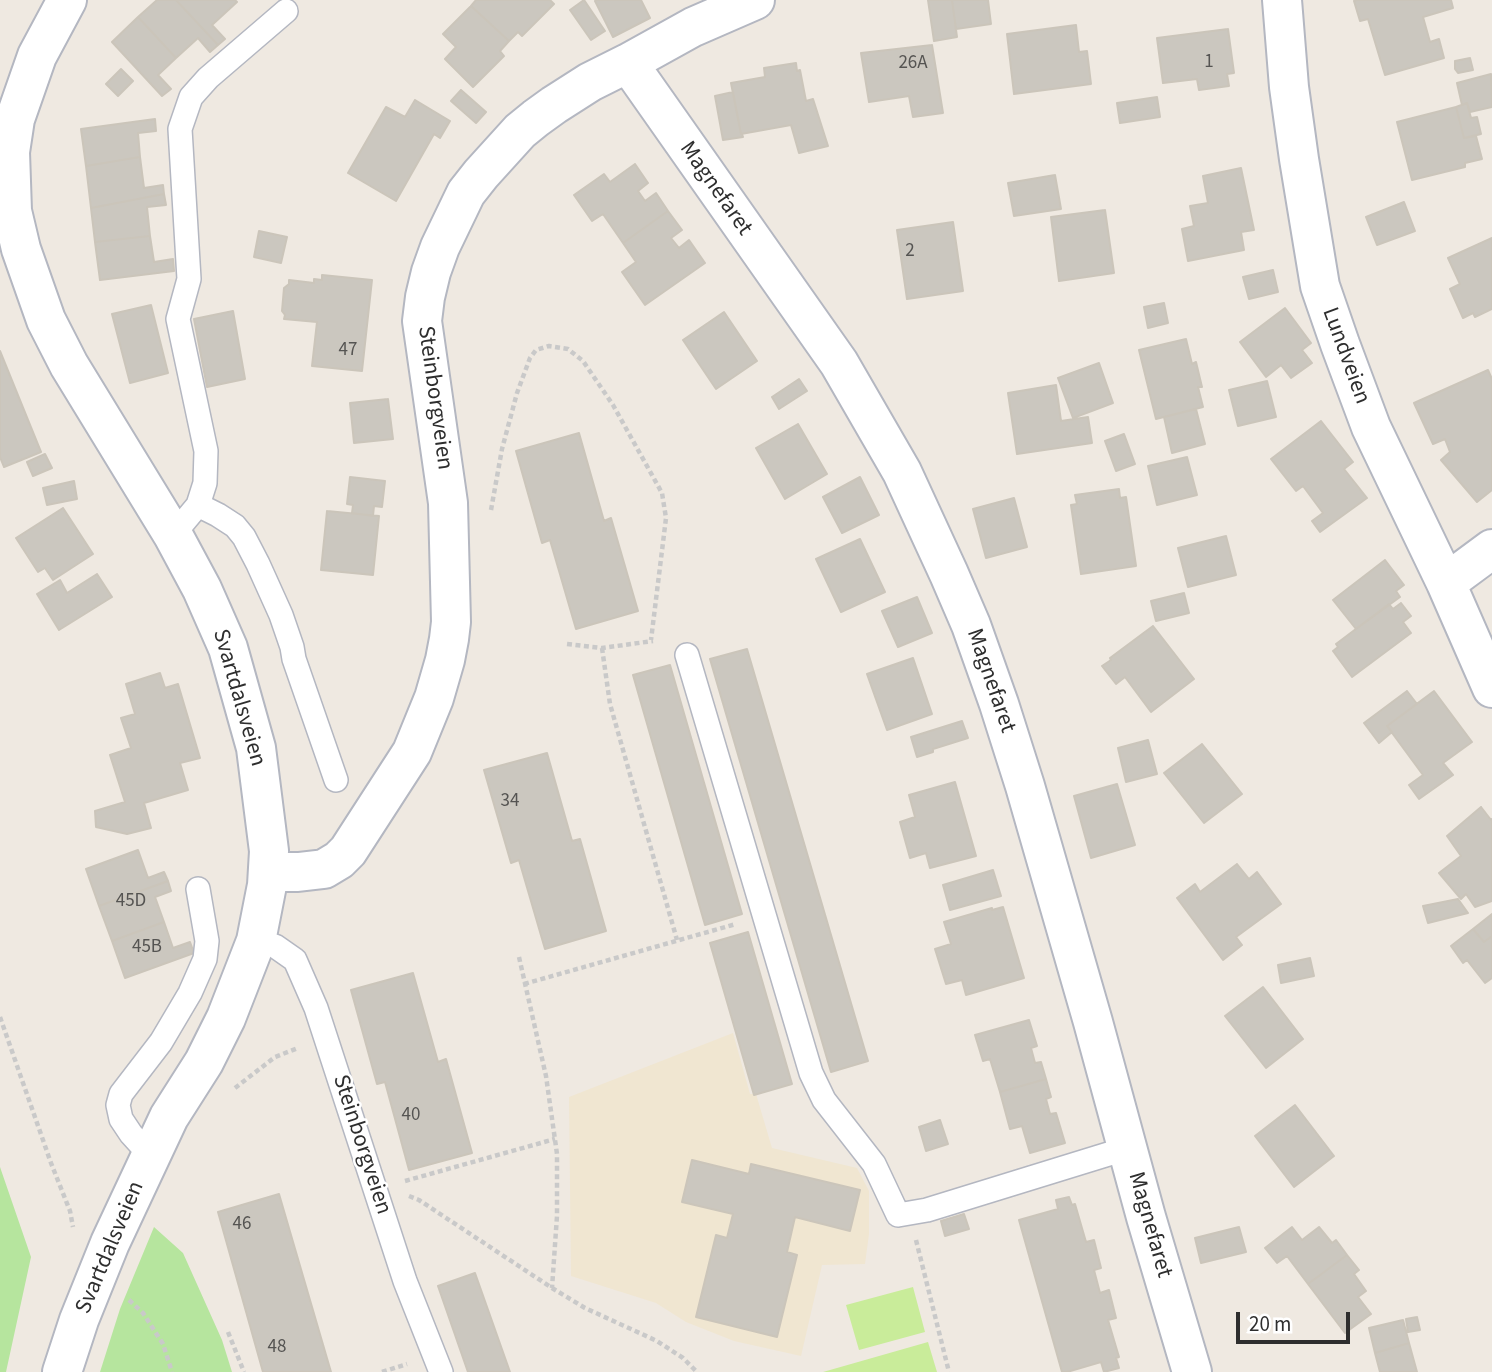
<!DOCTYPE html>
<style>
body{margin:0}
#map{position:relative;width:1492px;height:1372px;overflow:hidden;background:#efe9e1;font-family:"Source Sans 3",sans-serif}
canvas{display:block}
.scale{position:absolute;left:1236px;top:1312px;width:114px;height:32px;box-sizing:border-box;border:4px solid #2e2e2e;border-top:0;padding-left:9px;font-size:21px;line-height:24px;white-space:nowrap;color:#2e2e2e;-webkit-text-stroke:5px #fff;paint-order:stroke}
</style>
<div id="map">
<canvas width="1492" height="1372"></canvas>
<div class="scale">20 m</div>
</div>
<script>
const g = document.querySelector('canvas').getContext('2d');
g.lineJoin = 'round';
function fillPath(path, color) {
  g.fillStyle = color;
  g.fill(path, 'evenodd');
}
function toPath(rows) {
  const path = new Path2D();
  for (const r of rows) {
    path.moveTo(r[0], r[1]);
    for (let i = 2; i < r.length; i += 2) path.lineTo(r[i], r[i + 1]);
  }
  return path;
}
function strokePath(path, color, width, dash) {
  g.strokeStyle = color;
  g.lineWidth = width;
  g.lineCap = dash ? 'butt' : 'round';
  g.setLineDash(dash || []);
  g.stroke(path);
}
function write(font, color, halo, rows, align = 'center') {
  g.font = font + ' "Source Sans 3",sans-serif';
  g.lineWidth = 5;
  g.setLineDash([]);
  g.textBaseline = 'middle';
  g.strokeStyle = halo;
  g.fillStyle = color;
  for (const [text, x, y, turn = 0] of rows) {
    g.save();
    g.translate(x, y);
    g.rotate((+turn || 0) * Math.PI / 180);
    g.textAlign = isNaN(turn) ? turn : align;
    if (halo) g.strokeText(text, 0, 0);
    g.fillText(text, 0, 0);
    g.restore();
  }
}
fillPath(toPath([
 [733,1033,750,1094,756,1094,772,1148,857,1168,869,1191,869,1234,865,1264,822,1265,801,1356,734,1341,686,1322,656,1303,571,1276,569,1097]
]), '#f0e6d1');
fillPath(toPath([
 [0,1167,31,1257,6,1372,0,1372],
 [154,1227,183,1253,222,1340,232,1372,100,1372,120,1309]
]), '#b6e59e');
fillPath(toPath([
 [913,1287,925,1332,859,1350,846,1305],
 [928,1342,937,1372,823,1372]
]), '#c9ec9a');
const building = toPath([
 [157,0,176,0,218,45,210,52,198,38,176,58,138,17,157,0],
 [176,0,235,0,237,2,212,25,225,39,218,45,176,0],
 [476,0,550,0,554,4,522,36,518,32,509,41,471,6,476,0],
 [584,0,605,31,591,40,570,10,584,0],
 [596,0,641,0,650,18,613,37,595,1,596,0],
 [928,0,952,0,957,37,934,41,928,0],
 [952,0,988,0,991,24,956,29,952,0],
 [1357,0,1451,0,1453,8,1423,17,1430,42,1439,39,1444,58,1385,75,1368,19,1360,21,1354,1,1357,0],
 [471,6,509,41,500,51,504,56,473,87,445,59,456,47,443,34,471,6],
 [138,17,176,58,158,75,171,89,162,96,112,42,138,17],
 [1076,25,1079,52,1087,51,1091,84,1014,94,1007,34,1076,25],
 [1228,29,1234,73,1227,74,1229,86,1199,90,1197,79,1163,83,1157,38,1228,29],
 [932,45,943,113,913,117,909,96,869,102,861,53,932,45],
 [1470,58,1473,70,1458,73,1455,69,1455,61,1470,58],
 [796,63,797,71,800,70,806,101,813,99,828,146,799,153,791,125,741,134,731,83,765,77,764,68,796,63],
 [121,69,133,81,118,96,106,84,121,69],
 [1491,74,1492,107,1470,112,1467,103,1462,105,1457,83,1491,74],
 [461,90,486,112,476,123,451,101,461,90],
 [733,92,741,134,742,134,743,137,723,140,715,96,733,92],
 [1157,97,1160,117,1120,123,1117,103,1157,97],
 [415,100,450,121,440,138,434,134,396,201,348,173,386,107,405,117,415,100],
 [1467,103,1471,118,1477,117,1481,134,1464,138,1456,107,1467,103],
 [1456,107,1464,138,1476,136,1482,159,1465,163,1465,167,1412,180,1397,122,1456,107],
 [155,119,156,131,138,133,140,157,86,166,81,129,155,119],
 [140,157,144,188,163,185,164,194,91,208,86,166,140,157],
 [635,164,648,183,638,191,645,201,656,193,668,211,623,243,603,214,592,221,574,195,604,174,610,182,635,164],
 [1241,168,1254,230,1241,232,1244,250,1188,261,1182,229,1194,226,1190,206,1208,203,1203,176,1241,168],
 [1055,175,1061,209,1014,216,1008,183,1055,175],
 [164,194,166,205,147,207,150,236,95,242,91,208,164,194],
 [1404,202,1415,231,1377,245,1366,217,1404,202],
 [1105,210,1114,273,1059,281,1051,217,1105,210],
 [668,211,682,230,671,238,679,248,689,240,705,263,645,305,622,272,636,262,623,243,668,211],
 [953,222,963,291,907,299,897,230,953,222],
 [259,231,287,237,281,263,254,257,259,231],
 [150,236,154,262,173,259,174,271,100,280,95,242,150,236],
 [1492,238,1492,309,1475,317,1473,313,1463,318,1450,289,1460,284,1448,258,1492,238],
 [1273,270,1278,292,1249,299,1243,277,1273,270],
 [322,275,372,280,362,371,312,366,317,322,284,319,285,315,282,311,284,288,289,284,289,280,314,283,314,279,322,280,322,275],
 [1164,303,1168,323,1148,328,1144,307,1164,303],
 [151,305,168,373,130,383,112,314,151,305],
 [1285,308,1311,343,1302,350,1312,363,1291,378,1281,365,1266,377,1240,342,1285,308],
 [233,311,245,379,207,387,194,319,233,311],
 [724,312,757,361,716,389,683,340,724,312],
 [1186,339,1192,364,1196,362,1202,387,1198,387,1203,407,1156,419,1139,350,1186,339],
 [0,351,41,452,4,467,0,457,0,351],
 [1099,363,1113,403,1073,418,1058,378,1099,363],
 [1488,370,1492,379,1492,490,1477,502,1441,460,1450,452,1445,439,1433,444,1414,403,1488,370],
 [799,379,807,391,779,409,772,397,799,379],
 [1267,381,1276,417,1238,426,1229,390,1267,381],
 [1056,385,1061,421,1088,417,1092,443,1017,454,1008,393,1056,385],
 [388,399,393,439,354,443,350,403,388,399],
 [1196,409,1205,444,1172,453,1164,417,1196,409],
 [1321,421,1353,462,1344,469,1367,498,1320,532,1312,521,1323,513,1303,486,1296,491,1271,459,1321,421],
 [798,424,827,474,785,499,756,448,798,424],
 [579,433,604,521,611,518,638,611,576,629,550,540,542,543,516,451,579,433],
 [1124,434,1135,464,1116,471,1105,441,1124,434],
 [45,454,52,468,33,476,27,462,45,454],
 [1187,457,1197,495,1157,505,1148,466,1187,457],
 [350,477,385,481,382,507,374,506,373,516,352,513,353,505,347,504,350,477],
 [860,477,879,515,842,533,823,497,860,477],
 [74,481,77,499,47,505,43,488,74,481],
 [1119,489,1120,498,1126,497,1136,566,1081,574,1071,505,1077,504,1075,495,1119,489],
 [1014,498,1027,547,986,558,973,509,1014,498],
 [63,508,93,554,53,580,45,568,38,572,16,538,63,508],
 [327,511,379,516,373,575,321,570,327,511],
 [1226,536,1236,575,1188,587,1178,548,1226,536],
 [860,539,885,592,841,612,816,559,860,539],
 [1385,560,1404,585,1396,591,1400,597,1356,629,1333,600,1385,560],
 [97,574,112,597,59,630,37,594,60,580,67,593,97,574],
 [1184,593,1189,613,1156,621,1151,601,1184,593],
 [917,597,932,633,898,647,882,611,917,597],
 [1401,603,1411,616,1403,622,1411,633,1352,677,1333,651,1338,647,1336,644,1389,604,1393,609,1401,603],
 [1153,626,1194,679,1151,712,1125,677,1116,684,1102,666,1111,660,1110,658,1153,626],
 [747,649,868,1061,831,1072,710,659,747,649],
 [913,658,932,714,887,730,867,674,913,658],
 [670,665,742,914,705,925,633,675,670,665],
 [160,673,165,688,178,684,200,758,180,763,188,790,144,803,151,828,127,834,96,827,95,811,125,802,110,755,131,748,121,718,135,714,126,684,160,673],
 [1407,691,1417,704,1387,726,1392,732,1379,743,1364,723,1407,691],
 [1434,691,1472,742,1443,763,1453,775,1419,799,1409,785,1423,775,1387,726,1434,691],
 [962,721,968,738,933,749,933,752,917,757,911,737,962,721],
 [1148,740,1157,774,1126,782,1118,748,1148,740],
 [1202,744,1242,794,1204,823,1164,773,1202,744],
 [547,753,572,841,580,839,606,931,545,949,519,860,511,863,484,770,547,753],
 [955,782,976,856,930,868,926,853,910,858,900,822,915,817,909,795,955,782],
 [1117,784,1135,845,1091,858,1074,796,1117,784],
 [1481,807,1491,820,1492,819,1492,901,1475,907,1466,894,1461,899,1439,873,1461,856,1447,836,1481,807],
 [138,850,148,878,164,872,168,881,99,906,86,869,138,850],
 [1237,864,1249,879,1257,872,1281,904,1236,937,1242,945,1223,960,1177,898,1195,884,1200,892,1237,864],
 [993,870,1001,896,950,910,943,885,993,870],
 [168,881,171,891,155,897,164,922,112,941,99,906,168,881],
 [1458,899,1468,913,1428,923,1423,906,1458,899],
 [1003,907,1024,978,966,995,962,980,946,984,935,949,951,944,944,922,992,908,992,910,1003,907],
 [1492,914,1492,936,1484,942,1473,929,1492,914],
 [164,922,173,948,190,942,194,953,125,978,112,941,164,922],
 [1473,929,1484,942,1492,936,1492,978,1485,983,1467,960,1463,963,1451,946,1473,929],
 [748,932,792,1084,754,1095,710,943,748,932],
 [1310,958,1314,976,1281,983,1278,965,1310,958],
 [413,973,438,1062,446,1059,472,1153,409,1170,385,1082,377,1084,351,990,413,973],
 [1263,987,1303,1039,1266,1068,1225,1016,1263,987],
 [1029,1020,1037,1046,1031,1048,1035,1063,1041,1062,1046,1079,1000,1092,990,1059,983,1061,975,1035,1029,1020],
 [1046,1079,1051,1097,1046,1099,1050,1114,1056,1113,1065,1143,1030,1153,1022,1126,1010,1129,1000,1092,1046,1079],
 [1295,1105,1334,1156,1294,1187,1255,1136,1295,1105],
 [940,1120,948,1144,926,1151,919,1127,940,1120],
 [692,1160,749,1174,751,1164,860,1190,850,1231,795,1217,787,1252,797,1255,777,1337,696,1317,716,1235,727,1238,733,1214,682,1202,692,1160],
 [279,1194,331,1372,263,1372,218,1212,279,1194],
 [1069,1197,1072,1205,1075,1204,1086,1242,1094,1240,1101,1268,1094,1270,1100,1293,1109,1290,1116,1318,1108,1320,1119,1357,1116,1358,1119,1368,1104,1372,1101,1362,1067,1372,1062,1372,1019,1220,1058,1209,1056,1200,1069,1197],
 [964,1214,969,1229,945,1236,941,1221,964,1214],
 [1239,1227,1246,1252,1201,1263,1195,1238,1239,1227],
 [1292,1227,1302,1240,1319,1227,1332,1243,1336,1240,1347,1255,1308,1284,1287,1256,1277,1263,1265,1248,1292,1227],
 [1347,1255,1359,1270,1354,1274,1366,1291,1358,1297,1371,1314,1345,1333,1308,1284,1347,1255],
 [475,1273,510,1372,468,1372,438,1286,475,1273],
 [1417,1317,1420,1330,1408,1332,1406,1319,1417,1317],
 [1403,1320,1409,1343,1375,1353,1369,1328,1403,1320],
 [1409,1343,1417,1372,1380,1372,1375,1353,1409,1343]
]);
fillPath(building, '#cbc7bf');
strokePath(building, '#cbc5ba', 2);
const service = toPath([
 [198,505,218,515,235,526,244,537,258,564,281,615,292,647,294,659,336,780],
 [173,535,198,505,205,483,206,451,178,319,189,279,180,129,191,97,208,78,286,11],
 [687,655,811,1073,824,1100,874,1164,898,1215,927,1210,1128,1148],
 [256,941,275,946,295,960,316,1008,405,1281,441,1372],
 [151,1156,131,1134,121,1119,118,1105,121,1094,161,1042,190,993,205,959,207,941,198,889]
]);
const minor = toPath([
 [1282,0,1289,87,1299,159,1320,286,1340,344,1371,427,1446,583,1492,688],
 [628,63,839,363,902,472,949,574,971,625,999,704,1025,786,1093,1022,1146,1217,1192,1372],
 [1446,583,1492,549],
 [268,872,298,872,324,869,339,860,348,851,412,752,434,698,445,660,449,639,451,622,448,503,422,321,425,297,431,272,440,247,466,193,481,174,520,131,536,118,554,105,590,82,628,63,693,27,755,0]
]);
const tertiary = toPath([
 [62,1372,79,1320,110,1243,169,1117,204,1062,226,1018,256,941,267,885,269,851,256,748,228,648,202,589,173,535,69,365,46,320,21,249,12,211,10,152,15,119,37,56,67,0]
]);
strokePath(service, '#b4b7c1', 26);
strokePath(minor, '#b4b7c1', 42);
strokePath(tertiary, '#b4b7c1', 42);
strokePath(toPath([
 [491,510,502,449,517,393,530,358,536,350,549,346,568,349,583,361,613,405,662,493,666,518,651,640],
 [567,644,602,648,653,641],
 [602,648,610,704,677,940],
 [519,957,546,1076,557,1154,557,1216,552,1288],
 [524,984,736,924],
 [0,1017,51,1163,70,1211,73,1227],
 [235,1088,275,1057,298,1048],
 [405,1181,555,1139],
 [409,1196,419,1200,552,1288,585,1308,657,1341,683,1358,697,1372],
 [916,1240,949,1372],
 [129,1300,143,1313,163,1344,172,1372],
 [228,1332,244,1372],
 [382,1372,407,1364]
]), '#c9c9c9', 4.5, [5, 3.5]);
strokePath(service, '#fff', 23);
strokePath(minor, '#fff', 38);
strokePath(tertiary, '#fff', 38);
write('19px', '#555452', null, [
 ["1",1209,63],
 ["26A",913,64],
 ["2",910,252],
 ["47",348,351],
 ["34",510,802],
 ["45D",131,902],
 ["45B",147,948],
 ["40",411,1116],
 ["46",242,1225],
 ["48",277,1348]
]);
write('23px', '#2e2e2e', '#fff', [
 ["Magnefaret",715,189,55],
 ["Lundveien",1345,356,70],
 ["Steinborgveien",434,398,82],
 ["Magnefaret",990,681,71],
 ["Svartdalsveien",238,698,74],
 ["Steinborgveien",361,1145,72],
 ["Magnefaret",1149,1225,74],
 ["Svartdalsveien",111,1248,-67]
]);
</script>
